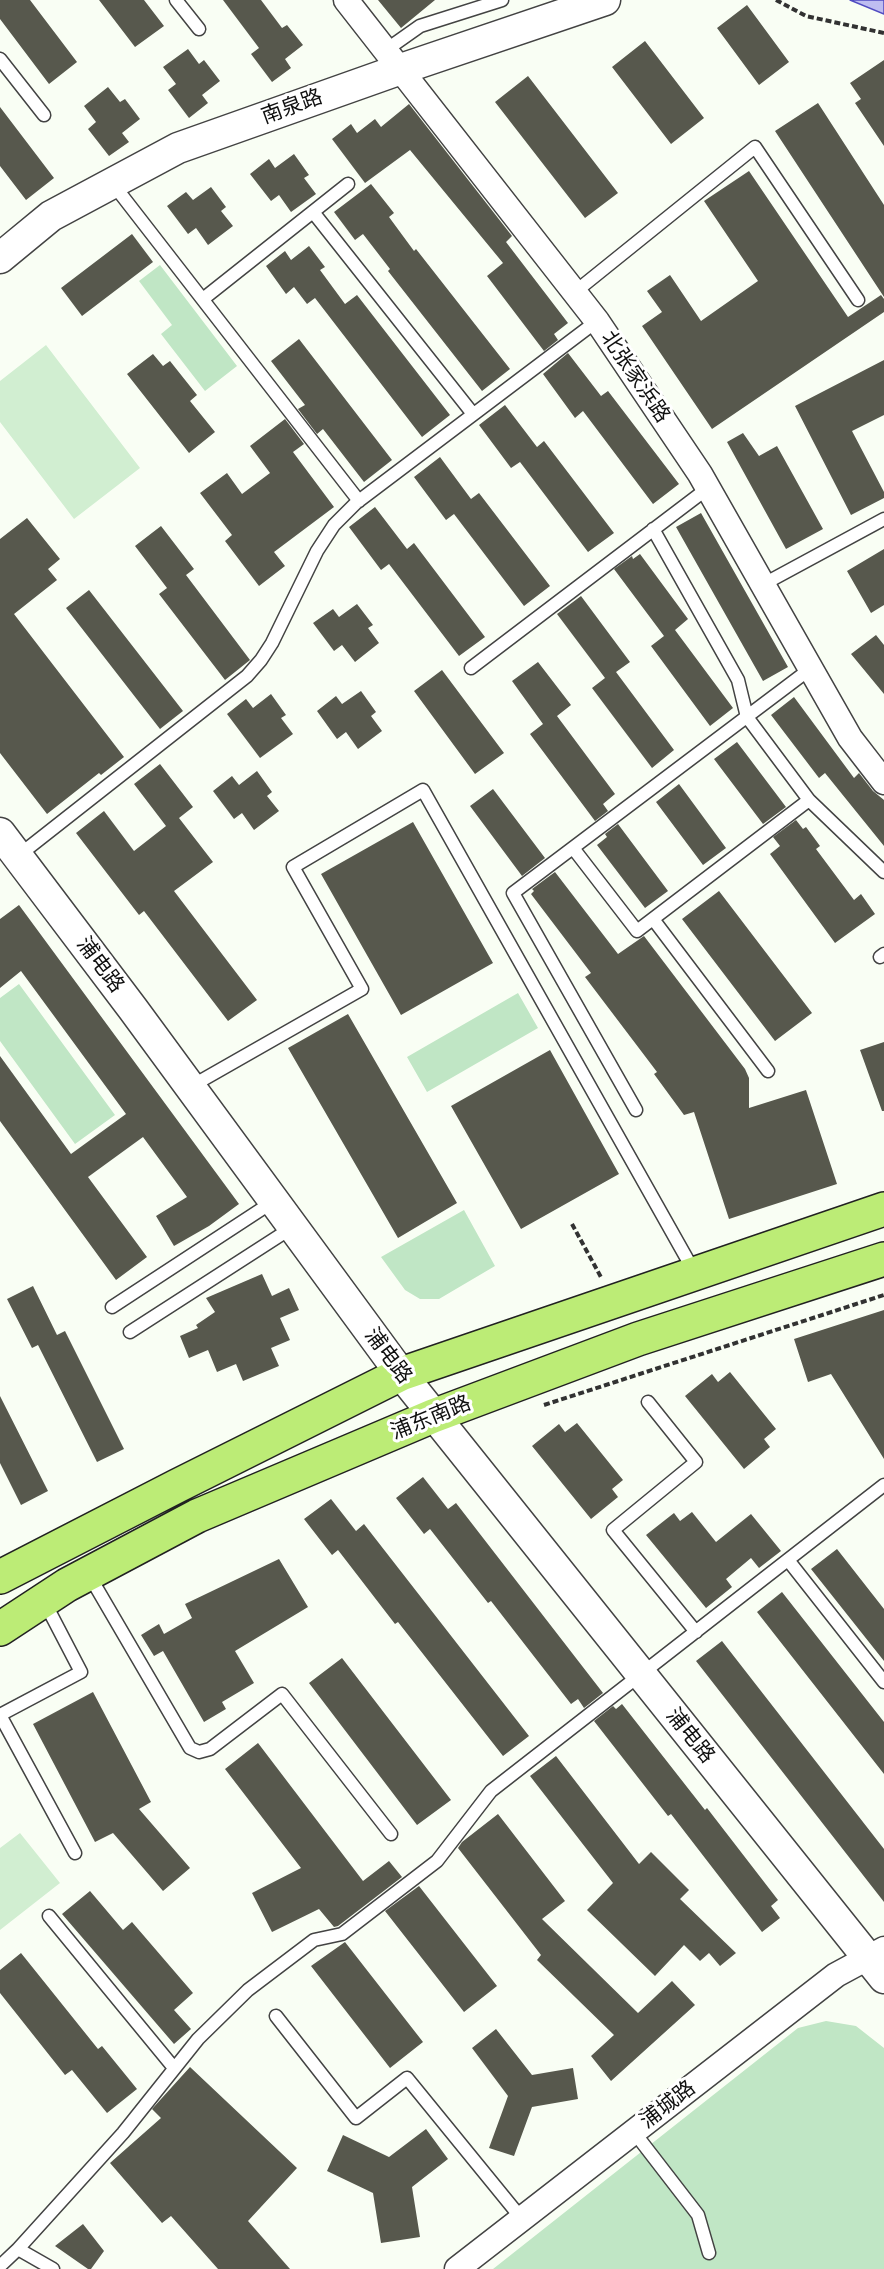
<!DOCTYPE html>
<meta charset="utf-8">
<style>
body{margin:0}
canvas{display:block;background:#f9fef4}
</style>
<canvas width="884" height="2269"></canvas>
<script>
const g = document.querySelector('canvas').getContext('2d');
g.lineJoin = 'round';
function fillPath(path, color) {
  g.fillStyle = color;
  g.fill(path, 'evenodd');
}
function toPath(rows) {
  const path = new Path2D();
  for (const r of rows) {
    path.moveTo(r[0], r[1]);
    for (let i = 2; i < r.length; i += 2) path.lineTo(r[i], r[i + 1]);
  }
  return path;
}
function strokePath(path, color, width, dash) {
  g.strokeStyle = color;
  g.lineWidth = width;
  g.lineCap = dash ? 'butt' : 'round';
  g.setLineDash(dash || []);
  g.stroke(path);
}
function write(font, color, halo, rows, align = 'center') {
  g.font = font + ' Lora,"Noto Sans SC",serif';
  g.lineWidth = 6;
  g.setLineDash([]);
  g.textBaseline = 'middle';
  g.strokeStyle = halo;
  g.fillStyle = color;
  for (const [text, x, y, turn = 0] of rows) {
    g.save();
    g.translate(x, y);
    g.rotate((+turn || 0) * Math.PI / 180);
    g.textAlign = isNaN(turn) ? turn : align;
    if (halo) g.strokeText(text, 0, 0);
    g.fillText(text, 0, 0);
    g.restore();
  }
}
fillPath(toPath([
 [160,265,237,366,205,391,161,334,172,325,139,281],
 [19,984,115,1115,75,1144,0,1041,0,998],
 [518,993,538,1028,427,1092,407,1057],
 [464,1210,495,1266,439,1299,420,1299,405,1290,381,1257],
 [826,2021,856,2026,884,2048,884,2269,493,2269,798,2028]
]), '#c0e6c5');
fillPath(toPath([
 [46,345,140,468,74,519,0,422,0,381],
 [20,1833,60,1883,0,1930,0,1848]
]), '#d1eed1');
const water = toPath([
 [850,0,884,0,884,14,850,0]
]);
fillPath(water, '#bebdf1');
strokePath(water, '#504bc1', 1.5);
fillPath(toPath([
 [0,0,30,0,77,62,49,84,0,19],
 [99,0,144,0,164,26,135,47],
 [223,0,261,0,282,28,287,25,303,45,285,59,291,68,272,82,251,54,259,48],
 [378,0,435,0,401,28],
 [747,5,789,62,759,85,717,28],
 [645,41,704,118,671,144,612,67],
 [188,49,199,64,204,60,220,81,202,95,208,103,189,118,168,90,176,84,163,67],
 [884,60,884,146,855,103,861,99,850,83],
 [528,76,618,193,585,218,495,102],
 [108,87,120,102,125,99,140,119,122,133,129,142,109,156,88,129,96,122,84,106],
 [818,103,884,205,884,297,775,131],
 [409,104,512,236,506,242,568,323,554,334,558,340,544,351,487,276,503,263,410,150,365,183,332,139,351,124,357,133,375,119,381,127],
 [0,107,54,178,26,200,0,166],
 [294,154,309,175,304,178,316,194,291,212,279,195,271,201,250,174,269,159,275,168],
 [749,171,848,317,881,295,884,299,884,312,712,429,642,326,662,312,647,291,670,275,701,321,758,281,704,201],
 [371,184,394,213,389,217,414,251,416,249,510,369,482,391,388,271,390,269,363,234,355,240,334,212],
 [211,187,226,207,221,211,233,226,208,245,196,228,188,234,167,206,186,192,193,200],
 [132,234,153,262,82,316,61,288],
 [309,246,325,267,320,270,345,304,357,295,450,415,422,437,315,298,307,304,294,287,286,294,266,266,285,251,291,260],
 [299,339,392,460,364,482,323,429,317,434,298,409,305,405,271,361],
 [568,353,601,396,608,391,679,484,653,504,583,411,575,418,543,374],
 [153,354,163,366,170,361,197,395,190,401,215,432,189,453,127,374],
 [884,360,884,415,852,431,884,492,884,498,851,515,795,406],
 [505,405,537,447,544,441,614,533,588,552,520,462,511,468,479,425],
 [285,419,304,444,293,452,334,507,274,552,285,566,259,586,225,541,232,535,200,493,227,473,242,494,270,473,250,446],
 [743,433,759,456,777,446,823,529,786,549,727,442],
 [440,457,471,499,479,493,550,586,524,606,454,514,446,520,414,477],
 [375,507,407,549,414,543,485,637,459,656,389,564,381,570,349,527],
 [701,513,788,667,763,681,676,527],
 [27,518,60,559,48,569,57,580,14,614,124,757,101,775,99,773,47,814,0,753,0,539],
 [161,526,194,569,186,575,250,660,225,680,159,594,167,588,135,546],
 [884,549,884,605,871,613,847,571],
 [640,554,688,619,675,630,733,708,710,726,651,646,664,636,614,569,632,556,633,559],
 [89,590,183,711,160,729,66,608],
 [581,596,630,662,616,672,674,750,652,768,592,688,605,678,557,614],
 [357,604,373,625,368,628,379,643,355,662,342,645,334,651,313,623,333,609,339,617],
 [876,635,884,645,884,694,851,654],
 [538,662,571,705,557,716,615,794,603,804,608,811,595,821,530,734,543,724,512,681],
 [442,670,504,753,475,774,414,691],
 [361,691,376,712,371,716,382,731,358,749,346,732,337,739,317,711,336,696,342,704],
 [271,694,286,715,281,718,293,734,260,758,227,714,246,699,253,708],
 [794,697,854,778,859,773,873,791,884,800,884,846,825,773,819,778,771,715],
 [737,742,786,807,763,824,714,759],
 [160,764,193,807,179,818,213,862,174,891,257,1000,228,1021,144,911,139,915,76,833,104,811,134,851,166,826,134,784],
 [257,771,272,792,267,796,279,811,254,830,242,813,234,819,213,791,232,776,239,785],
 [679,784,726,848,703,865,656,802],
 [493,789,545,858,522,876,470,806],
 [796,820,803,829,806,827,820,846,816,849,854,900,861,894,875,914,835,943,770,854,780,846,773,837],
 [413,822,493,963,401,1015,321,874],
 [618,824,668,891,645,908,597,845,607,837,605,834],
 [555,872,618,954,644,936,745,1069,749,1078,749,1108,806,1090,837,1184,729,1219,694,1112,684,1115,654,1074,657,1072,585,977,591,973,531,894,534,891,532,889],
 [719,891,812,1013,775,1041,682,919],
 [19,905,239,1204,209,1226,174,1246,156,1216,187,1197,143,1137,88,1177,147,1257,116,1280,0,1121,0,1056,71,1154,126,1114,21,971,0,988,0,919],
 [348,1014,457,1203,398,1238,288,1048],
 [884,1042,884,1111,882,1111,860,1050],
 [550,1050,619,1174,521,1229,451,1106],
 [262,1274,272,1296,289,1288,299,1310,280,1318,290,1340,271,1348,279,1366,243,1381,236,1364,217,1372,208,1350,189,1358,180,1336,198,1328,196,1325,215,1312,206,1298],
 [33,1286,57,1335,65,1331,124,1449,97,1462,38,1345,32,1348,7,1299],
 [884,1310,884,1459,831,1374,808,1382,794,1339],
 [730,1372,776,1429,764,1439,770,1447,744,1469,685,1396,712,1374,718,1382],
 [0,1396,48,1491,21,1505,0,1463],
 [577,1423,623,1480,612,1489,618,1497,591,1519,532,1446,559,1424,565,1432],
 [423,1477,448,1509,456,1503,603,1693,584,1708,578,1699,571,1704,491,1601,488,1603,430,1529,424,1534,396,1498],
 [331,1499,356,1531,364,1524,529,1736,503,1756,398,1622,395,1624,338,1550,332,1555,304,1519],
 [692,1512,716,1542,751,1514,781,1551,759,1568,751,1558,726,1579,732,1587,706,1608,646,1535,674,1513,680,1521],
 [837,1549,884,1609,884,1661,811,1569],
 [279,1559,308,1607,235,1651,254,1683,222,1702,226,1709,204,1722,163,1651,154,1656,141,1635,159,1624,164,1634,192,1618,185,1604],
 [782,1592,884,1722,884,1774,757,1612],
 [722,1641,884,1849,884,1902,696,1661],
 [342,1658,451,1800,417,1825,309,1683],
 [93,1692,151,1802,139,1809,190,1868,163,1891,113,1833,95,1842,33,1724],
 [622,1704,705,1810,707,1808,778,1900,771,1906,780,1918,762,1932,671,1814,668,1816,594,1721,613,1706,616,1709],
 [258,1743,363,1881,389,1861,402,1877,338,1926,334,1927,319,1909,272,1932,252,1893,301,1868,225,1769],
 [556,1756,639,1864,651,1852,689,1890,680,1899,736,1953,720,1966,709,1953,700,1961,684,1945,655,1976,587,1910,613,1883,530,1776],
 [498,1814,565,1901,542,1919,638,2013,672,1981,695,2005,611,2081,591,2056,614,2035,537,1960,541,1955,458,1848,462,1842],
 [419,1886,497,1986,464,2012,385,1911],
 [90,1891,123,1930,132,1922,193,1993,174,2010,191,2029,174,2044,62,1914],
 [345,1942,423,2042,390,2068,311,1966],
 [21,1953,98,2049,102,2046,137,2089,107,2113,72,2070,65,2075,0,1993,0,1970],
 [496,2029,532,2075,573,2068,578,2099,532,2107,514,2156,489,2148,508,2096,472,2048],
 [190,2067,297,2168,248,2221,290,2269,218,2269,171,2216,162,2223,110,2163,161,2118,152,2109],
 [426,2129,448,2159,412,2187,420,2237,381,2243,373,2193,327,2171,343,2135,389,2157],
 [83,2224,104,2251,91,2269,88,2269,55,2246]
]), '#57584d');
const service = toPath([
 [176,0,199,29],
 [386,50,420,26,502,0],
 [0,59,44,115],
 [113,184,359,501],
 [313,212,473,414],
 [575,292,755,147,858,300],
 [203,299,348,184],
 [653,529,738,680,747,717,809,800,884,872],
 [762,585,884,519],
 [471,668,708,488],
 [573,848,637,931,809,800],
 [18,856,247,676,261,660,272,643,317,551,334,525,356,503,597,321],
 [653,919,768,1071],
 [880,957,884,954],
 [190,1087,362,989,293,867,423,790,695,1273],
 [636,1110,513,893,810,669],
 [112,1307,274,1201],
 [130,1332,293,1227],
 [648,1402,696,1462,613,1530,696,1632],
 [788,1560,884,1682],
 [89,1575,190,1748,199,1752,210,1749,282,1694,391,1834],
 [0,1715,81,1672,44,1601],
 [0,1715,75,1853],
 [49,1916,174,2068],
 [276,2016,356,2118,407,2078,522,2219],
 [634,2132,698,2215,709,2253],
 [18,2249,123,2133,198,2039,248,1990,314,1940,342,1934,437,1861,491,1791,884,1485],
 [0,2266,18,2249,53,2269]
]);
const minor = toPath([
 [346,0,597,321,700,474,850,738,884,782],
 [457,2269,836,1975,884,1949]
]);
const tertiary = toPath([
 [0,258,51,216,178,148,401,69,605,0],
 [0,833,133,1009,401,1374,884,1978]
]);
const primary = toPath([
 [0,1577,177,1486,401,1374,884,1209],
 [0,1629,67,1585,197,1516,433,1416,638,1339,884,1259]
]);
strokePath(service, '#434343', 15);
strokePath(minor, '#434343', 27);
strokePath(tertiary, '#434343', 33);
strokePath(primary, '#212121', 36);
strokePath(toPath([
 [776,0,806,16,884,33],
 [572,1224,602,1279],
 [544,1405,884,1295]
]), '#323232', 4, [6, 3]);
strokePath(service, '#fff', 12);
strokePath(minor, '#fff', 24);
strokePath(tertiary, '#fff', 30);
strokePath(primary, '#bcec76', 33);
write('21px', '#101010', '#fff', [
 ["南泉路",292,107,-20],
 ["北张家浜路",635,377,56],
 ["浦电路",100,965,53],
 ["浦电路",388,1356,53],
 ["浦东南路",431,1418,-22],
 ["浦电路",690,1736,51],
 ["浦城路",668,2105,-38]
]);
</script>
